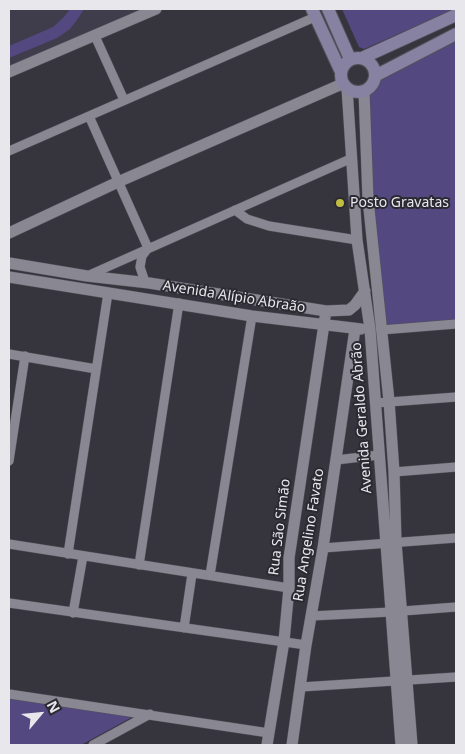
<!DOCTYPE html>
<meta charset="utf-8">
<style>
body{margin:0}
#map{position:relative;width:465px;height:754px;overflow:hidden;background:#36343d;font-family:"Noto Sans",sans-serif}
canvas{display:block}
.frame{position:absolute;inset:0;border:10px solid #e8e7ec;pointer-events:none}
.north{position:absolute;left:15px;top:689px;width:50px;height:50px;-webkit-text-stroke:4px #2b2a32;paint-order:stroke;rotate:62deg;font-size:14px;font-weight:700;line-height:20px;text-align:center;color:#e8e7ec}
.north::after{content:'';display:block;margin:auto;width:18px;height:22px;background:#e8e7ec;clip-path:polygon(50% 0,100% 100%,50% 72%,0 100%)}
</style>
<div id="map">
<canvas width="465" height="754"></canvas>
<div class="frame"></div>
<div class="north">N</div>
</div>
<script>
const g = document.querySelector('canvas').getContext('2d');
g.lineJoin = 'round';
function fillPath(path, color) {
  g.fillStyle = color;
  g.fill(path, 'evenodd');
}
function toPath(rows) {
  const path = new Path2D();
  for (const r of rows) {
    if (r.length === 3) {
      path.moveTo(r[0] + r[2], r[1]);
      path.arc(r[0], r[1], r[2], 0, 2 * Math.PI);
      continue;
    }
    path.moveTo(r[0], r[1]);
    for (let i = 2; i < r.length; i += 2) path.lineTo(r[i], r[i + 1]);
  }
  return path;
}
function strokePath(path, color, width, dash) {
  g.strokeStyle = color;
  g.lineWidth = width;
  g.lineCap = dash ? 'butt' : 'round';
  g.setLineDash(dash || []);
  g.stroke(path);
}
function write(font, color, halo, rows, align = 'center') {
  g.font = font + ' "Noto Sans",sans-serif';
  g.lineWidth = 4;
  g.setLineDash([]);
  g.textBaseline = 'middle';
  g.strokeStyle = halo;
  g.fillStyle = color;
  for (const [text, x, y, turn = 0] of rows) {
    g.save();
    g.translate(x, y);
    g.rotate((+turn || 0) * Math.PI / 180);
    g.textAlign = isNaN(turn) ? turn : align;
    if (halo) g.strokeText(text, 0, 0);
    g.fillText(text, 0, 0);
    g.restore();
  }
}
fillPath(toPath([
 [9,9,151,9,9,71]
]), '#3f3d4b');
fillPath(toPath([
 [70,9,84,9,79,17,70,29,57,38,9,58,9,46,53,27,64,17],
 [342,9,455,9,364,49,359,47],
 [456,35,456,324,381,330,374,253,369,93,378,77],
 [9,698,136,715,81,745,9,745]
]), '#544881');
const minor = toPath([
 [95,36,124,100],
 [89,116,148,248],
 [9,151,315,17],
 [235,210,247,219,269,226,357,240],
 [87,276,350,159],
 [145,282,140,267,142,256,148,248],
 [381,330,456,324],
 [9,354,96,369],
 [376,403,456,397],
 [336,460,379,455],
 [9,461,25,356],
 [394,472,456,467],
 [9,544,289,588],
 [323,548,456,538],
 [68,554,108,293],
 [139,565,179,303],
 [210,575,252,316],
 [9,603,306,645],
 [403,611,456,607],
 [73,613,83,556],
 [311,616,391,612],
 [184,628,192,574],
 [301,687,456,677],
 [9,694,269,733],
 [93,745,150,714]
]);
const tertiary = toPath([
 [9,72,156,9],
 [347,88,357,240,370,329,401,745],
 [364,91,368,199,389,401,394,472,396,542,412,745],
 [9,233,118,182,342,84],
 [9,263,87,276,149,283,326,311,349,310,355,305,365,291],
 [9,277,252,316,361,329],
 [267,745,284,641,289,588,289,558,326,311],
 [292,745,306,645,323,548,355,329]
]);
const secondary = toPath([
 [312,9,341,72],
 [328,9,350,59],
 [358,75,17],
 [362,58,456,15],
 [375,76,456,34]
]);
strokePath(minor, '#525158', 10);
strokePath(tertiary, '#525158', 12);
strokePath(secondary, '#525158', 14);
strokePath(minor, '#898892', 9);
strokePath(tertiary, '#898892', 11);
strokePath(secondary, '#8781a2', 12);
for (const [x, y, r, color] of [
 [340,203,5,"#c0be41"]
]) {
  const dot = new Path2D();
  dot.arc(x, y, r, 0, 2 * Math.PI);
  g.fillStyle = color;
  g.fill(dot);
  strokePath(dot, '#2b2a32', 2);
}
write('14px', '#e8e7ec', '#2b2a32', [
 ["Posto Gravatas",350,203]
], 'left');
write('14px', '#e8e7ec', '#2b2a32', [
 ["Avenida Alípio Abraão",234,297,9],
 ["Avenida Geraldo Abrão",362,418,-94],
 ["Rua São Simão",280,527,-83],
 ["Rua Angelino Favato",309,535,-81]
]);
</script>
